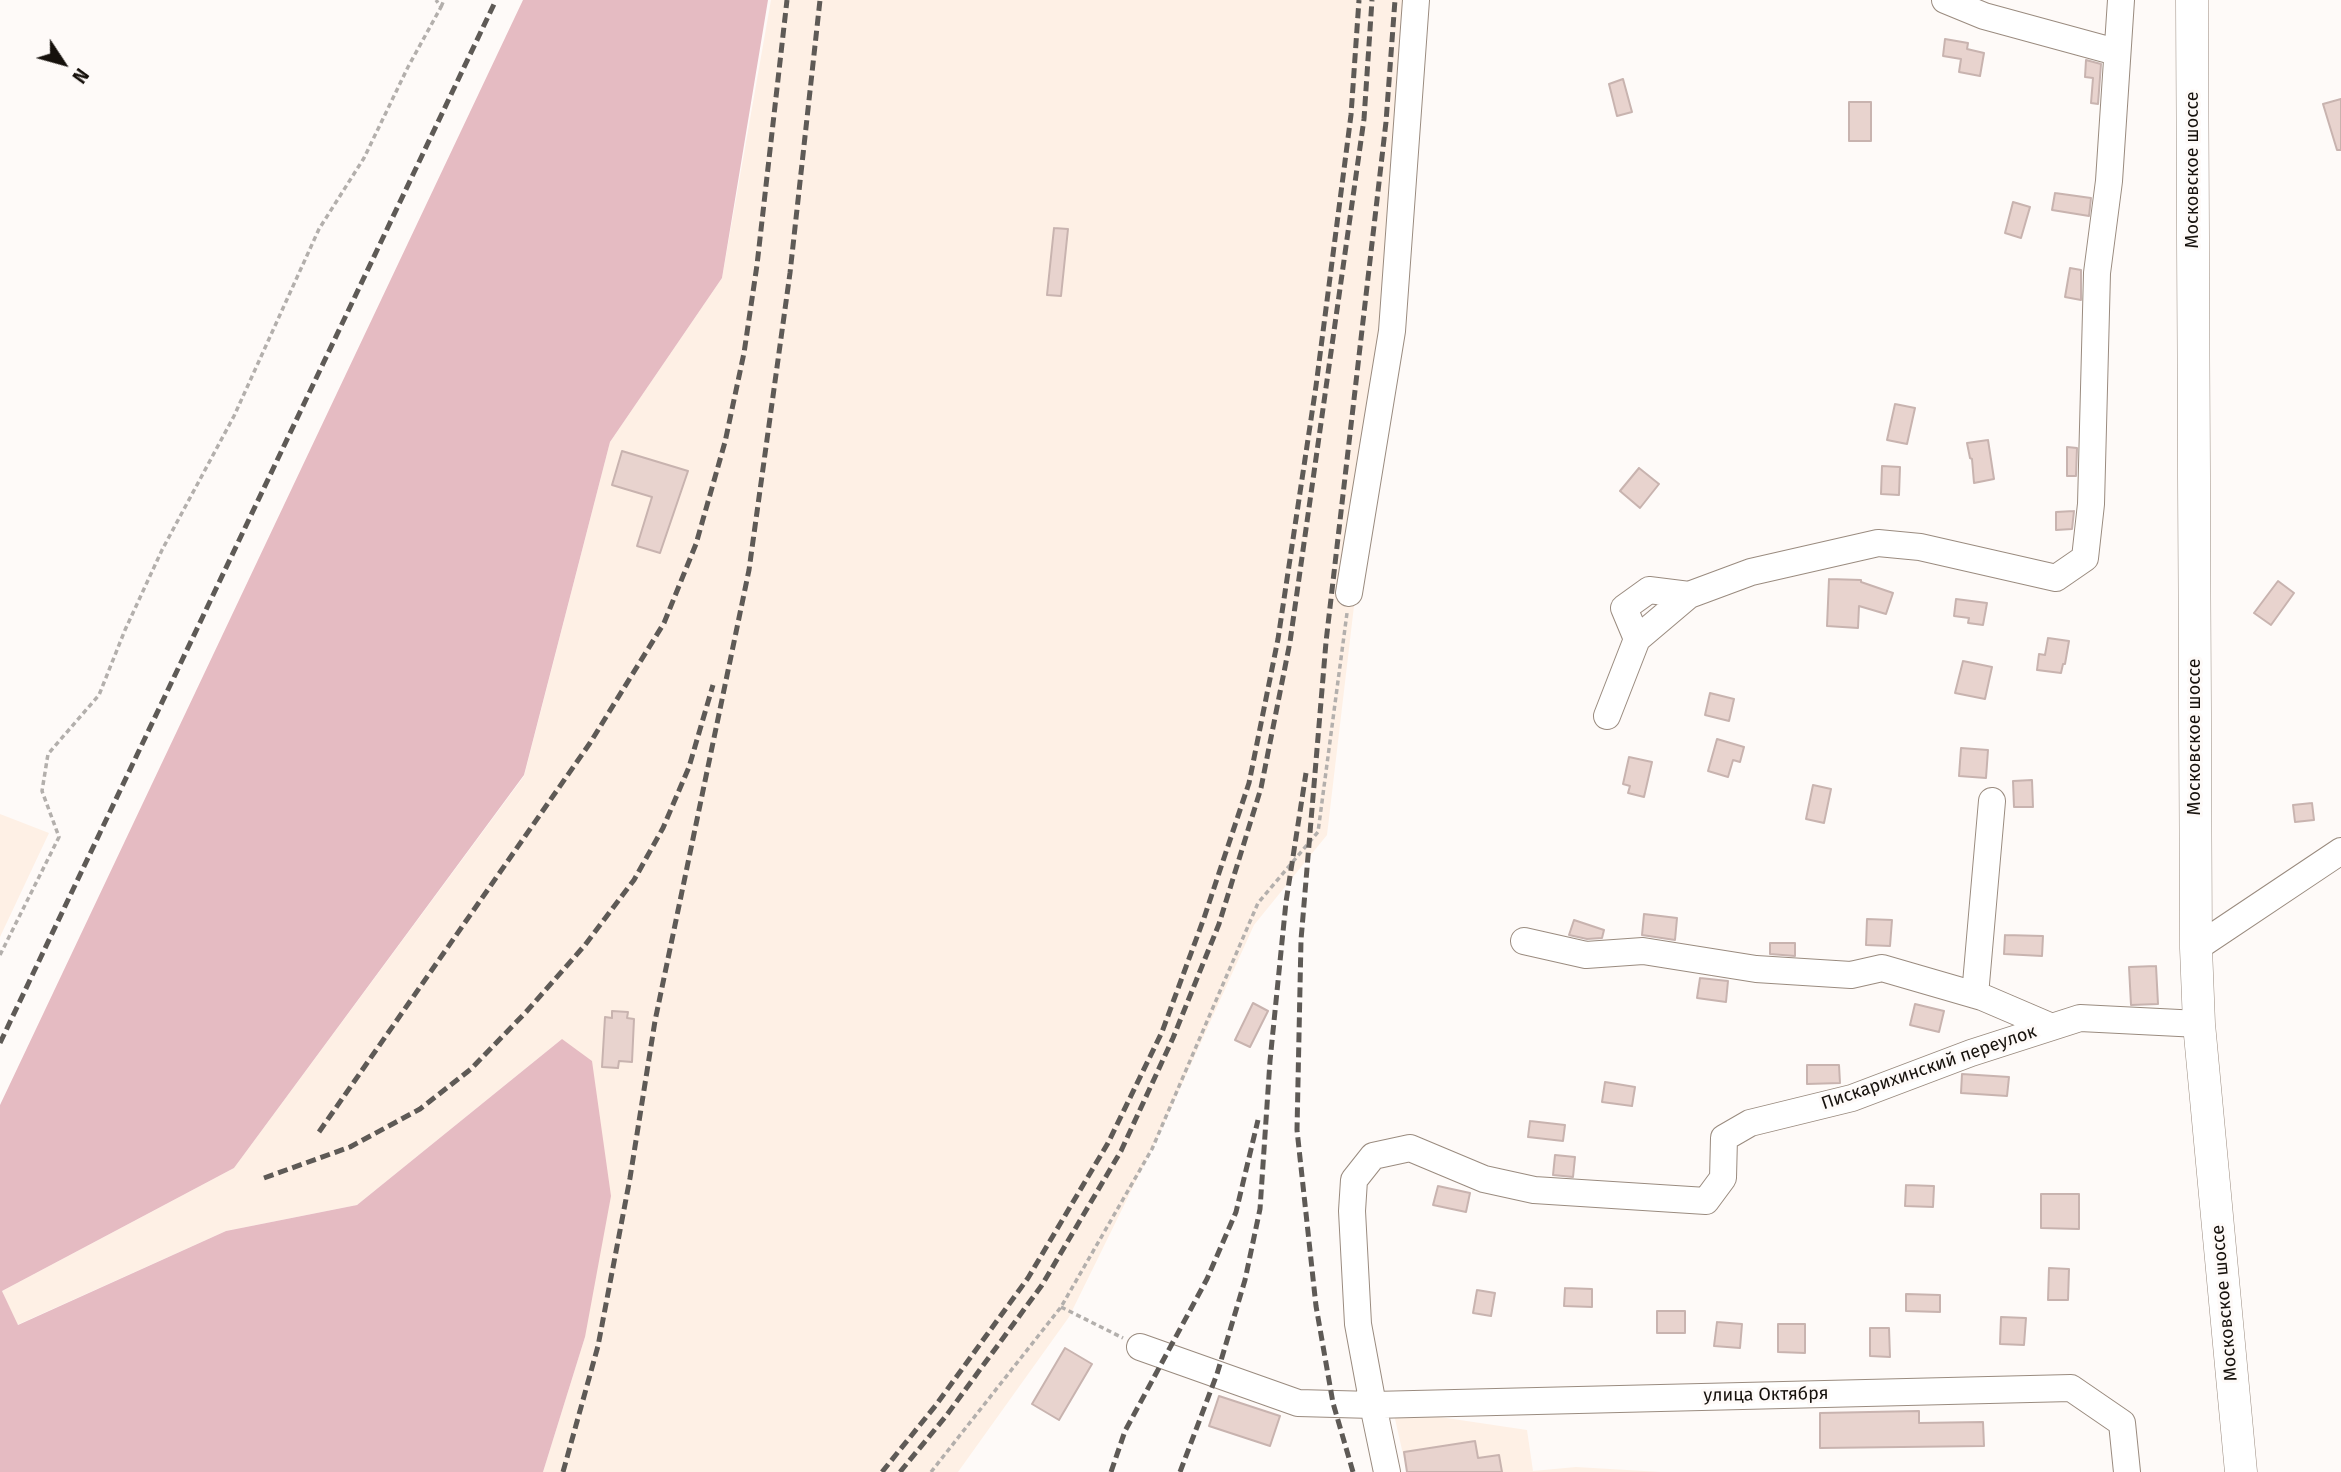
<!DOCTYPE html>
<meta charset="utf-8">
<style>
body{margin:0}
#map{position:relative;width:2341px;height:1472px;overflow:hidden;background:#fefaf8;font-family:"Fira Sans",sans-serif}
canvas{display:block}
.north{position:absolute;left:28px;top:28px;width:70px;height:70px;-webkit-text-stroke:5px #fefaf8;paint-order:stroke;rotate:126deg;font-size:19px;font-weight:700;line-height:28px;text-align:center;color:#16110c}
.north::after{content:'';display:block;margin:auto;width:24px;height:32px;background:#16110c;clip-path:polygon(50% 0,100% 100%,50% 72%,0 100%)}
</style>
<div id="map">
<canvas width="2341" height="1472"></canvas>
<div class="north">N</div>
</div>
<script>
const g = document.querySelector('canvas').getContext('2d');
g.lineJoin = 'round';
function fillPath(path, color) {
  g.fillStyle = color;
  g.fill(path, 'evenodd');
}
function toPath(rows) {
  const path = new Path2D();
  for (const r of rows) {
    path.moveTo(r[0], r[1]);
    for (let i = 2; i < r.length; i += 2) path.lineTo(r[i], r[i + 1]);
  }
  return path;
}
function strokePath(path, color, width, dash) {
  g.strokeStyle = color;
  g.lineWidth = width;
  g.lineCap = dash ? 'butt' : 'round';
  g.setLineDash(dash || []);
  g.stroke(path);
}
function write(font, color, halo, rows, align = 'center') {
  g.font = font + ' "Fira Sans",sans-serif';
  g.lineWidth = 6;
  g.setLineDash([]);
  g.textBaseline = 'middle';
  g.strokeStyle = halo;
  g.fillStyle = color;
  for (const [text, x, y, turn = 0] of rows) {
    g.save();
    g.translate(x, y);
    g.rotate((+turn || 0) * Math.PI / 180);
    g.textAlign = isNaN(turn) ? turn : align;
    if (halo) g.strokeText(text, 0, 0);
    g.fillText(text, 0, 0);
    g.restore();
  }
}
fillPath(toPath([
 [771,0,1420,0,1387,326,1327,835,1254,925,1164,1124,1069,1317,958,1472,543,1472,585,1337,562,1039,357,1205,226,1231,17,1325,2,1291,234,1168,524,776,610,442,722,278],
 [0,814,49,833,0,937],
 [1393,1410,1527,1430,1533,1471,1576,1467,1661,1472,1407,1472]
]), '#fef0e5');
fillPath(toPath([
 [523,0,768,0,722,278,610,442,524,775,234,1168,2,1291,18,1325,226,1231,357,1205,562,1039,592,1061,611,1196,585,1337,543,1472,0,1472,0,1105]
]), '#e5bbc2');
const building = toPath([
 [1945,39,1968,43,1967,49,1984,53,1980,76,1959,72,1961,59,1943,56,1945,39],
 [2086,60,2101,64,2098,104,2091,103,2093,78,2085,77,2086,60],
 [1623,79,1632,112,1617,116,1609,84,1623,79],
 [2341,99,2341,150,2337,150,2323,104,2341,99],
 [1849,102,1871,102,1871,141,1849,141,1849,102],
 [2055,193,2091,198,2089,216,2052,210,2055,193],
 [2013,202,2030,207,2021,238,2005,233,2013,202],
 [1054,228,1068,229,1061,296,1047,295,1054,228],
 [2070,268,2081,270,2081,300,2065,297,2070,268],
 [1895,404,1915,408,1907,444,1887,440,1895,404],
 [1988,440,1994,479,1974,483,1972,459,1970,458,1967,443,1988,440],
 [2067,447,2077,448,2076,476,2067,476,2067,447],
 [622,451,688,471,660,553,637,546,652,497,612,485,622,451],
 [1882,466,1900,467,1899,495,1881,494,1882,466],
 [1639,468,1659,484,1640,508,1620,491,1639,468],
 [2074,511,2072,529,2056,530,2056,512,2074,511],
 [1829,579,1861,580,1861,582,1893,593,1886,614,1859,606,1858,628,1827,626,1829,579],
 [2278,581,2294,593,2271,625,2254,613,2278,581],
 [1956,599,1987,603,1983,625,1968,623,1969,618,1954,616,1956,599],
 [2048,638,2069,641,2065,664,2063,664,2061,673,2037,670,2039,654,2045,655,2048,638],
 [1963,661,1992,667,1985,699,1955,693,1963,661],
 [1710,693,1734,699,1729,721,1705,715,1710,693],
 [1717,739,1744,747,1740,762,1733,760,1728,777,1708,771,1717,739],
 [1961,748,1988,750,1986,778,1959,776,1961,748],
 [1629,757,1652,762,1644,797,1628,793,1630,786,1623,784,1629,757],
 [2032,780,2033,807,2014,807,2013,781,2032,780],
 [1813,785,1831,789,1824,823,1806,819,1813,785],
 [2312,803,2314,820,2295,822,2293,805,2312,803],
 [1644,914,1677,918,1675,940,1642,935,1644,914],
 [1867,919,1892,920,1890,946,1866,945,1867,919],
 [1574,920,1604,930,1602,938,1587,939,1569,935,1574,920],
 [2005,935,2043,936,2042,956,2004,954,2005,935],
 [1770,943,1795,943,1795,956,1770,954,1770,943],
 [2156,966,2158,1004,2131,1005,2129,967,2156,966],
 [1700,978,1728,981,1726,1002,1697,998,1700,978],
 [1253,1003,1268,1011,1250,1047,1235,1040,1253,1003],
 [1915,1004,1944,1011,1939,1032,1910,1025,1915,1004],
 [612,1011,628,1012,627,1018,634,1019,632,1062,619,1061,618,1068,602,1067,605,1017,612,1018,612,1011],
 [1807,1065,1839,1065,1840,1083,1807,1084,1807,1065],
 [1962,1074,2009,1077,2007,1096,1961,1093,1962,1074],
 [1605,1082,1635,1087,1632,1106,1602,1102,1605,1082],
 [1530,1121,1565,1125,1563,1141,1528,1137,1530,1121],
 [1555,1155,1575,1157,1573,1177,1553,1175,1555,1155],
 [1906,1185,1934,1186,1933,1207,1905,1206,1906,1185],
 [1438,1186,1470,1193,1466,1212,1433,1205,1438,1186],
 [2041,1194,2079,1194,2079,1229,2041,1228,2041,1194],
 [2049,1268,2069,1269,2068,1300,2048,1300,2049,1268],
 [1565,1288,1592,1289,1592,1307,1564,1306,1565,1288],
 [1477,1290,1495,1293,1491,1316,1473,1313,1477,1290],
 [1906,1294,1940,1295,1940,1312,1906,1311,1906,1294],
 [1657,1311,1685,1311,1685,1333,1657,1333,1657,1311],
 [2001,1317,2026,1318,2024,1345,2000,1344,2001,1317],
 [1717,1322,1742,1324,1740,1348,1714,1346,1717,1322],
 [1778,1324,1805,1324,1805,1353,1778,1352,1778,1324],
 [1870,1328,1889,1328,1890,1357,1870,1356,1870,1328],
 [1065,1348,1092,1364,1059,1420,1032,1404,1065,1348],
 [1219,1396,1280,1416,1270,1446,1209,1426,1219,1396],
 [1919,1411,1919,1423,1983,1422,1984,1446,1820,1448,1820,1413,1919,1411],
 [1475,1441,1478,1458,1499,1455,1502,1472,1407,1472,1404,1452,1475,1441]
]);
fillPath(building, '#e8d3ce');
strokePath(building, '#c8b3af', 2);
const minor = toPath([
 [1945,0,1984,16,2116,52],
 [1349,593,1392,331,1416,0],
 [1637,639,1624,608,1649,590,1689,595],
 [1607,716,1637,639,1689,595,1751,572,1878,543,1920,547,2056,578,2085,558,2091,504,2097,273,2109,181,2121,0],
 [1524,941,1586,955,1643,951,1756,969,1851,975,1882,968,1982,997,2052,1027],
 [2196,948,2341,851],
 [1975,995,1992,801],
 [1140,1347,1298,1403,1373,1405,1358,1324,1352,1211,1354,1180,1373,1156,1410,1148,1484,1179,1534,1190,1706,1201,1723,1178,1724,1138,1750,1123,1852,1098,1971,1053,2080,1018,2199,1024],
 [1387,1472,1373,1405,2071,1388,2122,1423,2127,1472]
]);
const major = toPath([
 [2192,0,2196,948,2199,1024,2241,1472]
]);
strokePath(minor, '#9a8b7f', 28);
strokePath(major, '#9a8b7f', 33);
strokePath(toPath([
 [441,7,444,0],
 [0,955,59,837,42,791,48,754,99,695,125,630,162,550,234,416,319,229,364,158,408,67,441,7,436,0],
 [1061,1307,1123,1338],
 [931,1472,1061,1307,1152,1149,1258,903,1318,832,1347,613]
]), '#b3afac', 3.5, [5, 3.5]);
strokePath(minor, '#fff', 26);
strokePath(major, '#fff', 32);
strokePath(toPath([
 [0,1043,496,0],
 [319,1132,590,743,664,623,696,544,725,442,744,353,757,265,787,0],
 [264,1178,350,1147,420,1109,471,1069,526,1012,585,945,634,880,663,828,689,767,713,685],
 [563,1472,598,1346,630,1178,655,1021,749,570,790,273,820,0],
 [882,1472,936,1405,1028,1278,1108,1143,1162,1032,1204,918,1249,783,1278,639,1316,386,1351,115,1359,0],
 [900,1472,946,1416,1042,1285,1121,1151,1173,1038,1219,924,1261,788,1290,642,1364,119,1372,0],
 [1111,1472,1125,1431,1207,1279,1236,1212,1258,1120],
 [1180,1472,1217,1374,1245,1280,1260,1209,1270,1061,1286,902,1306,773],
 [1353,1472,1333,1403,1316,1306,1297,1130,1301,940,1326,642,1386,122,1395,0]
]), '#5e5a56', 5, [10, 5]);
write('18px', '#16110c', '#fefaf8', [
 ["Московское шоссе",2193,170,-90],
 ["Московское шоссе",2195,737,-90],
 ["Пискарихинский переулок",1929,1068,-19],
 ["Московское шоссе",2225,1303,-95],
 ["улица Октября",1766,1395,-1]
]);
</script>
